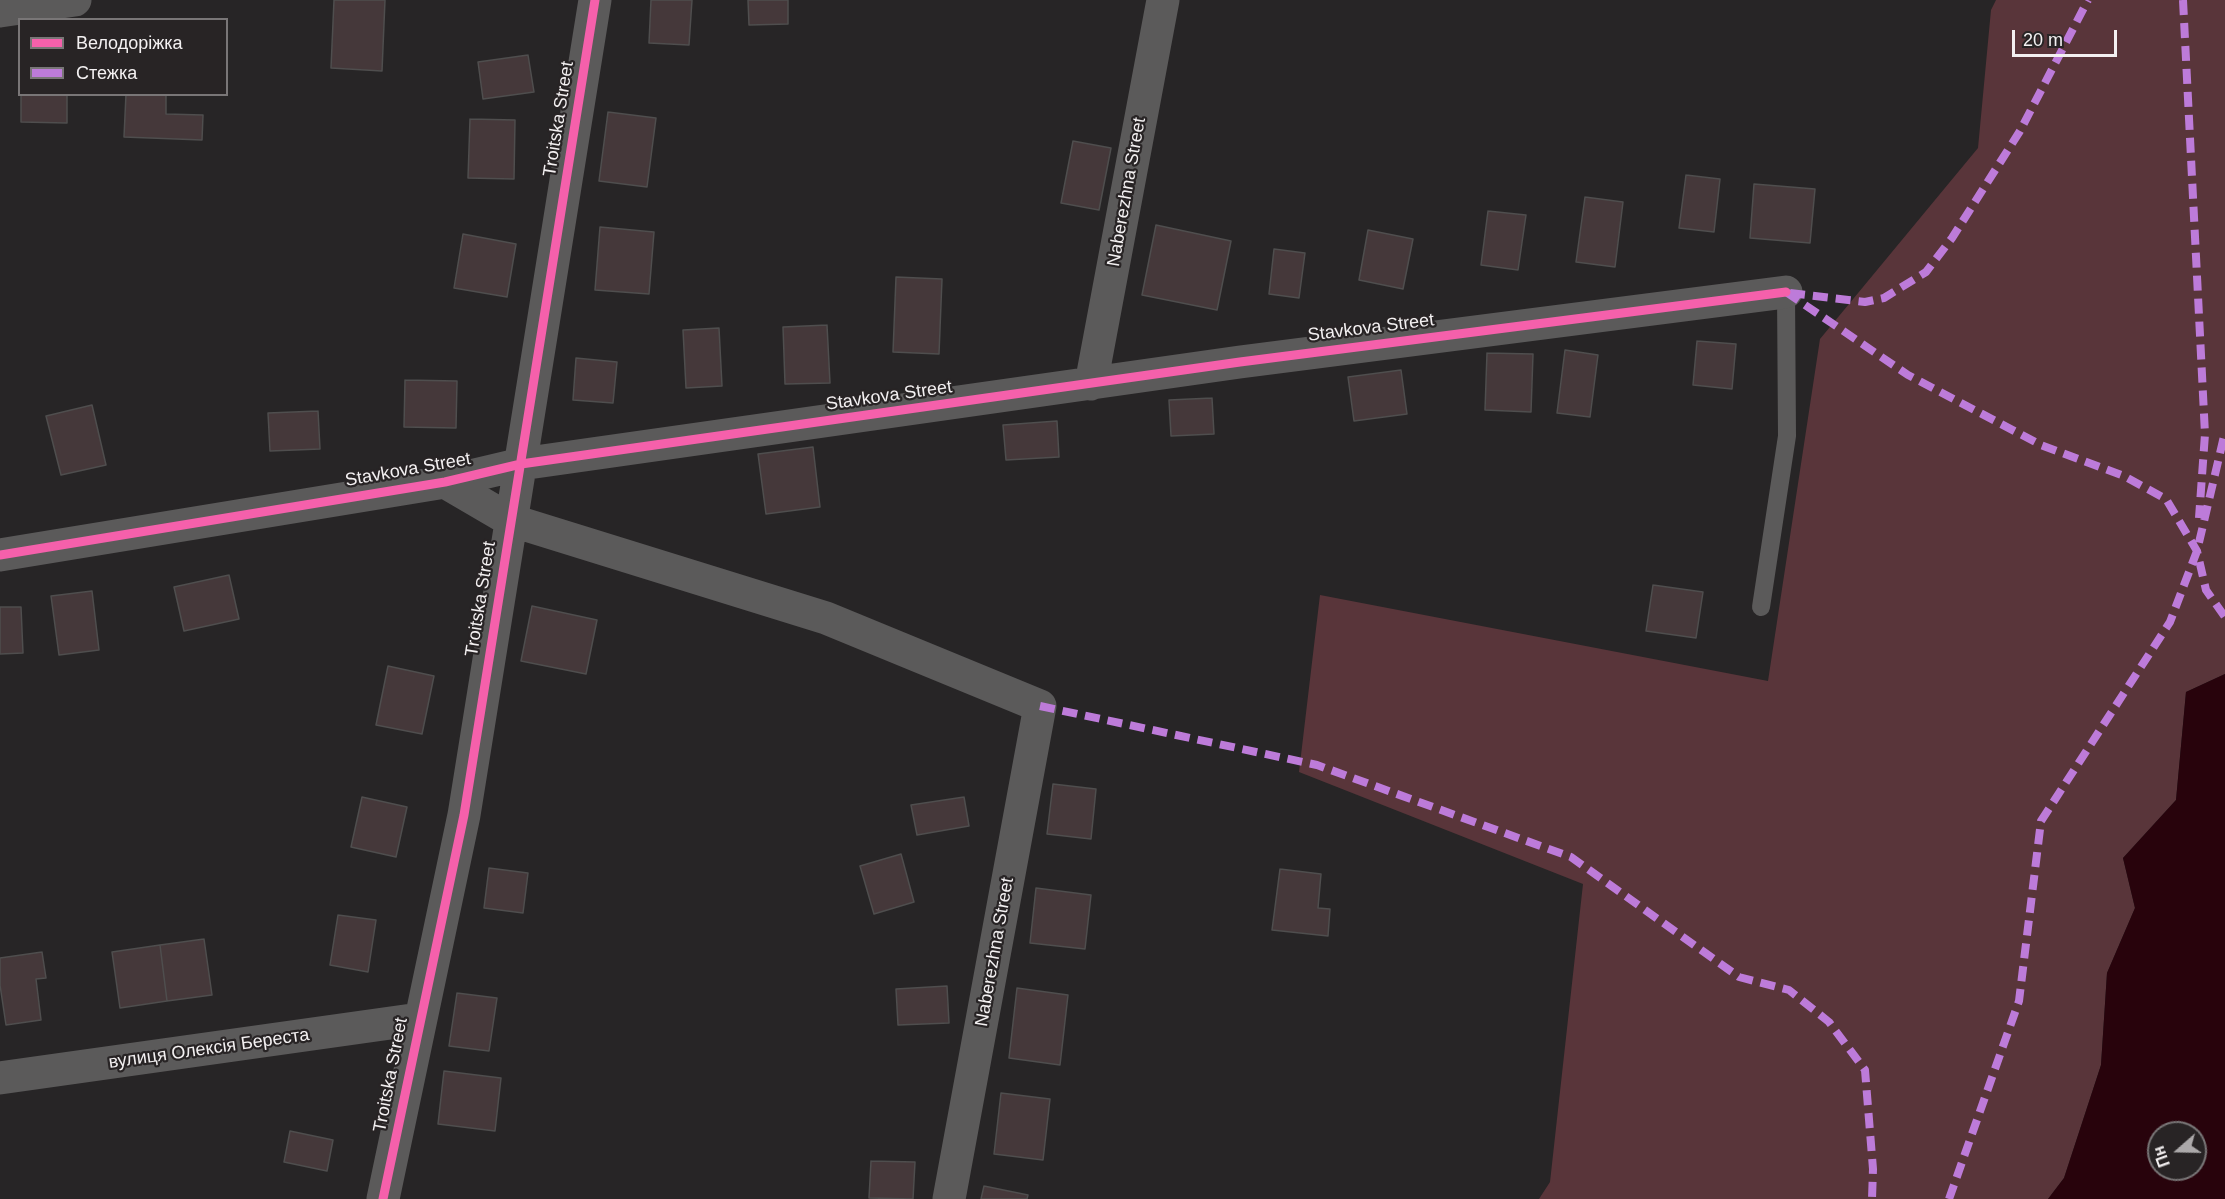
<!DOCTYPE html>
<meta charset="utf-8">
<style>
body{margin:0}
#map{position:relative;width:2225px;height:1199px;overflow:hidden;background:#272526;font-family:Helvetica,sans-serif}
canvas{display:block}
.legend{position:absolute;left:18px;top:18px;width:210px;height:78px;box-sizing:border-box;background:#282425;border:2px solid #797677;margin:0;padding:8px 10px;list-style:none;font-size:18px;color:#f3f0f1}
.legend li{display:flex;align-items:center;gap:12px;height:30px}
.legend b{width:30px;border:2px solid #797677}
.north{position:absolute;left:2147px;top:1121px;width:60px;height:60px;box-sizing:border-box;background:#282425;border:2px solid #797677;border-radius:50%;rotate:250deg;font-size:16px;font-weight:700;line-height:24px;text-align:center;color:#f3f0f1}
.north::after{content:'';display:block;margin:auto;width:21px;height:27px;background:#aca9aa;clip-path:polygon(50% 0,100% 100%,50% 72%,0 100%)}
.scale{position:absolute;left:2012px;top:30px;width:105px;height:27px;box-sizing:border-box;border:3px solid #f3f0f1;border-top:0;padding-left:8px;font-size:18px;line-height:21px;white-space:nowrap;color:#f3f0f1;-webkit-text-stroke:4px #282425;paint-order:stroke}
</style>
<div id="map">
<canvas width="2225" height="1199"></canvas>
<ul class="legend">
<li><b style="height:8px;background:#f560ab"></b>Велодоріжка</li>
<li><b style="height:8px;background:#bd7bd9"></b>Стежка</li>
</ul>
<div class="north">Пн</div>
<div class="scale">20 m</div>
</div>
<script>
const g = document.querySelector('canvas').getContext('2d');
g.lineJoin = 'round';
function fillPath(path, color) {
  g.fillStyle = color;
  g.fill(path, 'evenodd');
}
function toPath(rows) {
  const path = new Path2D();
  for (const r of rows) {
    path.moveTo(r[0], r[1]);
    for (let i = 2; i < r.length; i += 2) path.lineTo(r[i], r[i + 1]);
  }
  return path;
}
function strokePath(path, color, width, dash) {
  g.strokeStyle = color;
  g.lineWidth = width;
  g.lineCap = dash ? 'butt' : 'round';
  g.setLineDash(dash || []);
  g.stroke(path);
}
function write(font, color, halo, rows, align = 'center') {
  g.font = font + ' Helvetica,sans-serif';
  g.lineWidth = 4.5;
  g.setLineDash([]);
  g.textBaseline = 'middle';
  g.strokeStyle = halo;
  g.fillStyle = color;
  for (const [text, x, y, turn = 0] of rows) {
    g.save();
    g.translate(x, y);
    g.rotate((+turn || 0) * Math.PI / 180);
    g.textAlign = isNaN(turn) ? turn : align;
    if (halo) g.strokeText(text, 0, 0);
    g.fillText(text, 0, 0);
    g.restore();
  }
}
fillPath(toPath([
 [1996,0,2225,0,2225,674,2186,692,2176,800,2123,858,2135,908,2107,973,2101,1065,2064,1178,2048,1199,1539,1199,1550,1182,1583,884,1299,772,1320,595,1768,681,1820,339,1978,148,1991,10]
]), '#59353a');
fillPath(toPath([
 [2225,674,2225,1199,2048,1199,2064,1178,2101,1065,2107,973,2135,908,2123,858,2176,800,2186,692],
 [2159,1133,2195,1133,2195,1169,2159,1169]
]), '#28030c');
const building = toPath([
 [334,0,385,0,382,71,331,68,334,0],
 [651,0,692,0,689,45,649,43,651,0],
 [748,0,788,0,788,24,749,25,748,0],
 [528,55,534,92,483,99,478,62,528,55],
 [21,94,67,94,67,123,21,122,21,94],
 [126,94,166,94,166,114,203,115,202,140,124,137,126,94],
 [608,112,656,118,647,187,599,181,608,112],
 [470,119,515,120,514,179,468,178,470,119],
 [1073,141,1111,148,1099,210,1061,203,1073,141],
 [1686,175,1720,179,1714,232,1679,228,1686,175],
 [1754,184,1815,189,1810,243,1750,238,1754,184],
 [1585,197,1623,202,1615,267,1576,262,1585,197],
 [1488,211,1526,215,1518,270,1481,265,1488,211],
 [1156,225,1231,241,1217,310,1142,295,1156,225],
 [600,227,654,232,649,294,595,290,600,227],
 [1368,230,1413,239,1403,289,1359,280,1368,230],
 [463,234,516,244,507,297,454,288,463,234],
 [1274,249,1305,253,1299,298,1269,294,1274,249],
 [896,277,942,279,939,354,893,352,896,277],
 [827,325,830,383,785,384,783,327,827,325],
 [719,328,722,386,686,388,683,330,719,328],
 [1697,341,1736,344,1732,389,1693,385,1697,341],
 [1565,350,1598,355,1590,417,1557,413,1565,350],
 [1487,353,1533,354,1531,412,1485,410,1487,353],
 [576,358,617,362,613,403,573,400,576,358],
 [1401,370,1407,414,1354,421,1348,377,1401,370],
 [405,380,457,381,456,428,404,427,405,380],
 [1212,398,1214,434,1171,436,1169,400,1212,398],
 [92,405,106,465,61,475,46,416,92,405],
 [318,411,320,449,270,451,268,413,318,411],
 [1057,421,1059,457,1006,460,1003,425,1057,421],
 [813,447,820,507,766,514,758,454,813,447],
 [229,575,239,619,184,631,174,587,229,575],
 [1653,585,1703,592,1696,638,1646,631,1653,585],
 [92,591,99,650,59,655,51,596,92,591],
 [532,606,597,620,586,674,521,661,532,606],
 [0,607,21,607,23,653,0,654,0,607],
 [388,666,434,676,422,734,376,725,388,666],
 [1053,784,1096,789,1091,839,1047,834,1053,784],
 [362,797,407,807,396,857,351,847,362,797],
 [964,797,969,826,917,835,911,805,964,797],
 [901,854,914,902,874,914,860,866,901,854],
 [489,868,528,873,523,913,484,908,489,868],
 [1280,869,1321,874,1318,908,1330,909,1328,936,1272,930,1280,869],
 [1036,888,1091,895,1085,949,1030,943,1036,888],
 [338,915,376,920,368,972,330,965,338,915],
 [204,939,212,995,167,1001,160,945,204,939],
 [160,945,167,1001,120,1008,112,952,160,945],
 [42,952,46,978,36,979,41,1020,6,1025,0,985,0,958,42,952],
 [947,986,949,1023,898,1025,896,989,947,986],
 [1017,988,1068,995,1060,1065,1009,1058,1017,988],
 [457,993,497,998,489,1051,449,1046,457,993],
 [444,1071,501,1078,495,1131,438,1124,444,1071],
 [1001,1093,1050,1099,1043,1160,994,1154,1001,1093],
 [290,1131,333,1140,327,1171,284,1162,290,1131],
 [871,1161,915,1162,913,1199,869,1198,871,1161],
 [984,1186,1028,1195,1027,1199,981,1199,984,1186]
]);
fillPath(building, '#45383a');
strokePath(building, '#4f4e4e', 1.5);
strokePath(toPath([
 [1761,607,1787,436,1786,292]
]), '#5b5a5a', 18);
strokePath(toPath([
 [0,11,75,0],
 [1091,384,1163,0],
 [445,482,510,520,826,618,1040,706,949,1199],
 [0,555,445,482,521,464,1240,362,1786,292],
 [0,1078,419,1019],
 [383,1199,464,815,595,0]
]), '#5b5a5a', 33);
strokePath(toPath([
 [2183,0,2205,434,2199,518],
 [1786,292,1908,375,2041,445,2124,476,2166,499,2197,551,2206,590,2225,617],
 [1790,293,1865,302,1884,298,1926,272,1952,238,2020,131,2088,0],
 [1040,706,1317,765,1571,857,1739,977,1789,990,1829,1022,1865,1070,1873,1169,1872,1199],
 [1949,1199,2019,1001,2041,821,2170,622,2197,551,2225,432]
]), '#bd7bd9', 8, [15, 8]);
strokePath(toPath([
 [0,555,445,482,521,464,1240,362,1786,292],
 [383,1199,464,815,595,0]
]), '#f560ab', 9);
write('18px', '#f3f0f1', '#282425', [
 ["Troitska Street",559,119,-81],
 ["Naberezhna Street",1127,192,-80],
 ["Stavkova Street",1371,328,-7],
 ["Stavkova Street",889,396,-8],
 ["Stavkova Street",408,470,-10],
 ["Troitska Street",481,599,-81],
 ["Naberezhna Street",995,952,-80],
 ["вулиця Олексія Береста",209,1049,-8],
 ["Troitska Street",391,1075,-79]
]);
</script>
